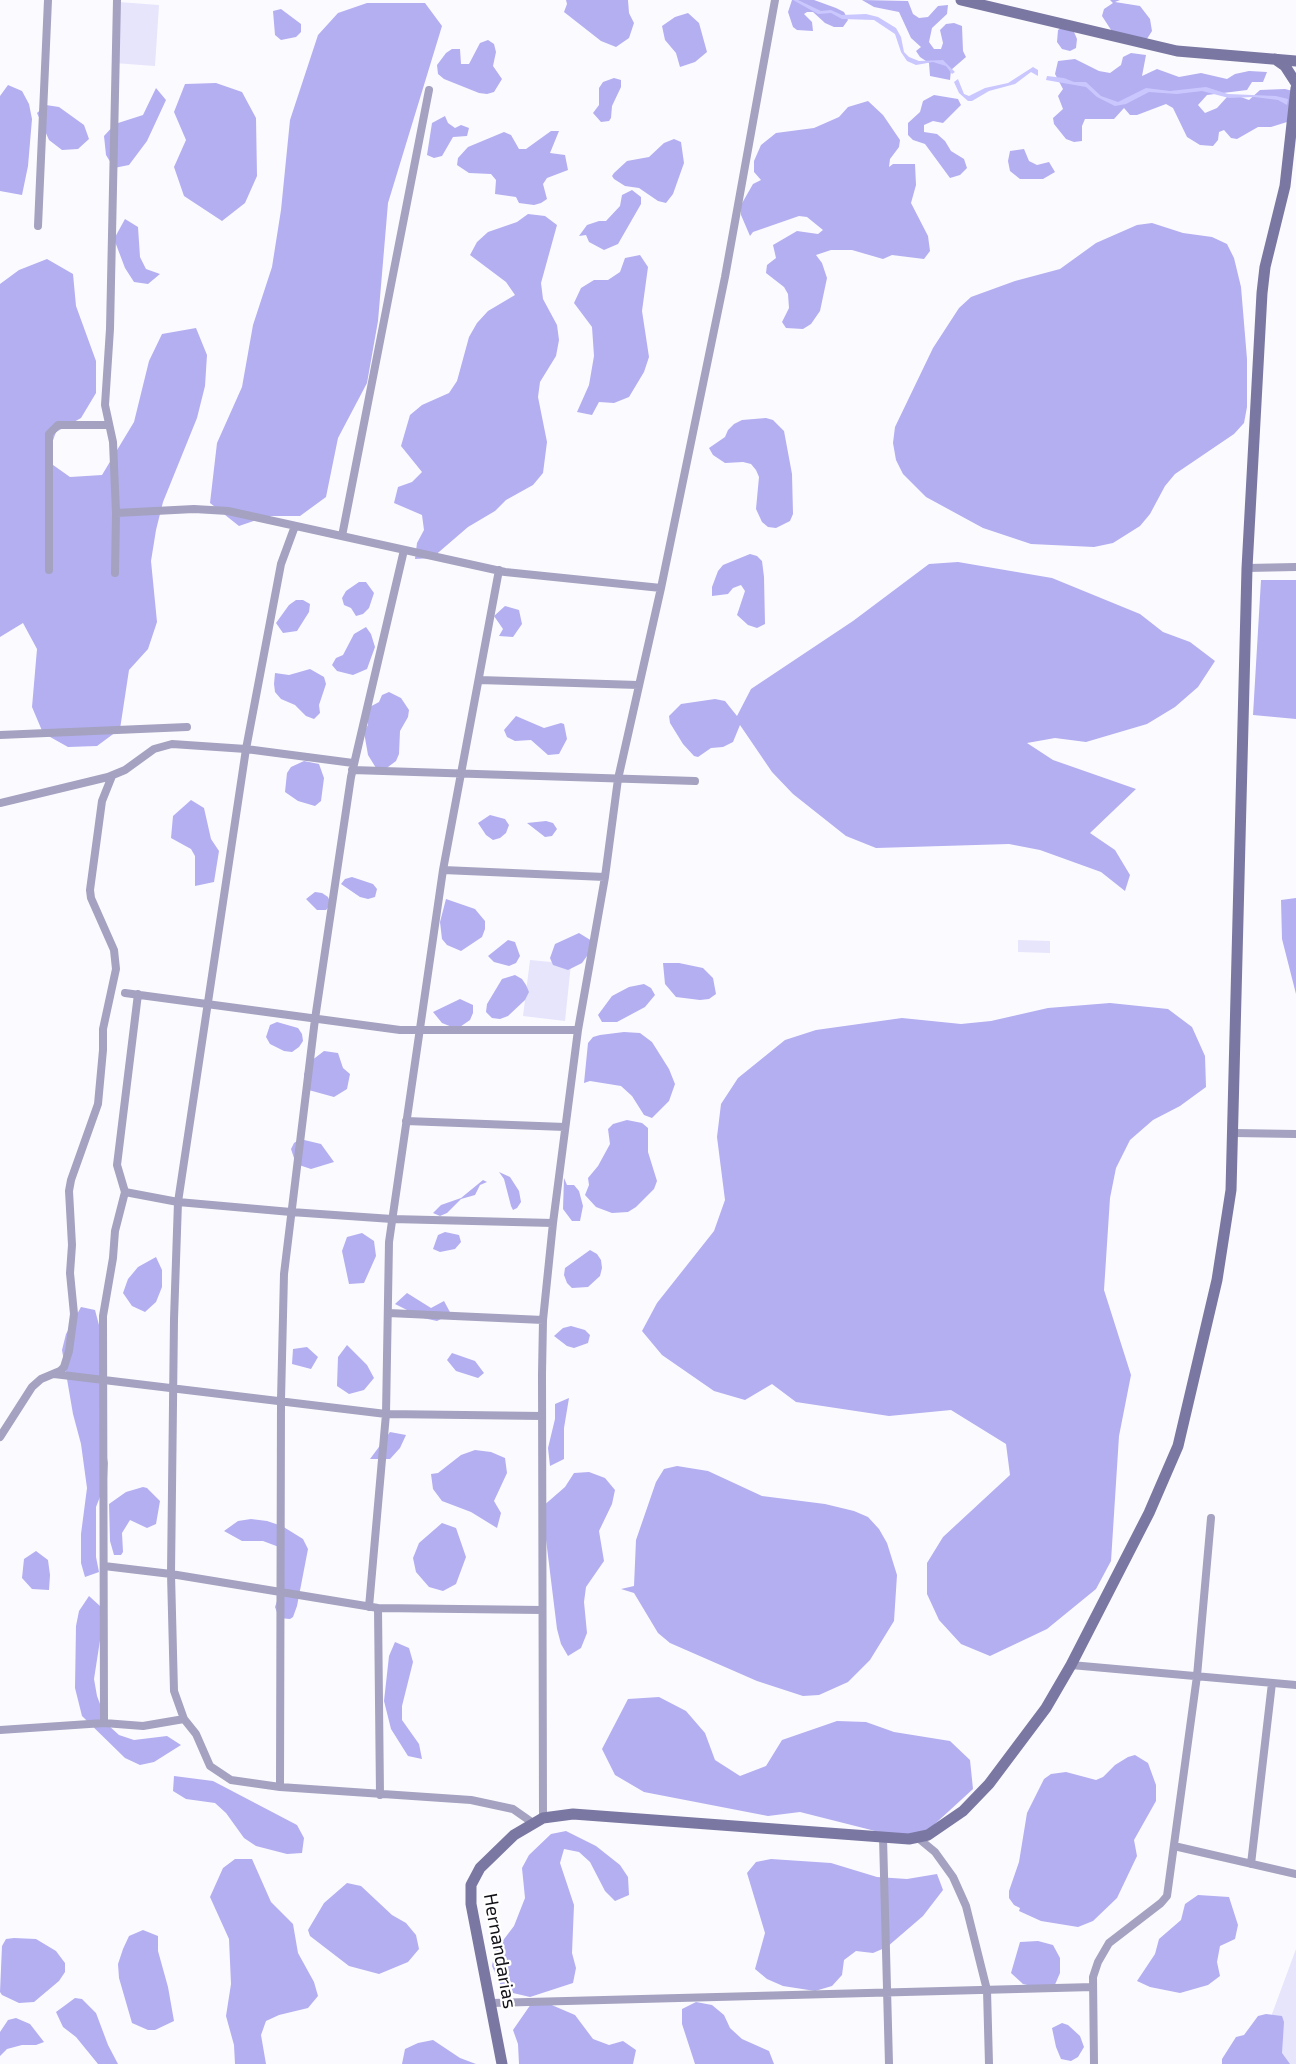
<!DOCTYPE html>
<style>
body{margin:0}
canvas{display:block;background:#fbfafe}
</style>
<canvas width="1296" height="2064"></canvas>
<script>
const g = document.querySelector('canvas').getContext('2d');
g.lineJoin = 'round';
function fillPath(path, color) {
  g.fillStyle = color;
  g.fill(path, 'evenodd');
}
function toPath(rows) {
  const path = new Path2D();
  for (const r of rows) {
    path.moveTo(r[0], r[1]);
    for (let i = 2; i < r.length; i += 2) path.lineTo(r[i], r[i + 1]);
  }
  return path;
}
function strokePath(path, color, width, dash) {
  g.strokeStyle = color;
  g.lineWidth = width;
  g.lineCap = dash ? 'butt' : 'round';
  g.setLineDash(dash || []);
  g.stroke(path);
}
function write(font, color, halo, rows, align = 'center') {
  g.font = font + ' "Exo 2",sans-serif';
  g.lineWidth = 4.5;
  g.setLineDash([]);
  g.textBaseline = 'middle';
  g.strokeStyle = halo;
  g.fillStyle = color;
  for (const [text, x, y, turn = 0] of rows) {
    g.save();
    g.translate(x, y);
    g.rotate((+turn || 0) * Math.PI / 180);
    g.textAlign = isNaN(turn) ? turn : align;
    if (halo) g.strokeText(text, 0, 0);
    g.fillText(text, 0, 0);
    g.restore();
  }
}
fillPath(toPath([
 [118,2,159,5,155,66,114,63],
 [1018,940,1050,941,1050,953,1018,952],
 [530,960,571,964,565,1021,523,1016],
 [1296,1949,1296,2064,1258,2064,1258,2052]
]), '#e6e5fc');
fillPath(toPath([
 [566,0,628,0,629,13,634,23,629,38,616,47,601,41,564,12,567,4],
 [792,0,814,0,836,8,844,12,848,20,843,27,834,27,825,23,813,12,807,12,804,14,812,22,813,31,797,30,793,27,788,12],
 [862,0,908,1,913,14,919,18,928,17,938,6,948,5,947,14,932,28,929,42,934,49,941,49,943,43,940,30,946,24,954,23,962,26,963,51,966,57,951,70,950,80,930,76,929,63,920,57,916,51,921,47,911,38,899,12,874,7],
 [1110,0,1120,0,1115,2,1140,6,1150,19,1152,31,1145,42,1115,36,1102,16,1104,9,1113,3],
 [367,3,425,3,442,26,388,203,378,321,367,383,338,438,326,497,300,516,268,516,239,526,210,503,217,443,242,387,253,325,272,267,281,210,290,120,318,35,338,13],
 [281,9,301,24,301,32,296,37,281,40,275,35,273,11],
 [688,13,699,23,707,52,695,62,680,67,676,53,665,40,662,26,675,17],
 [1061,28,1074,32,1077,39,1076,48,1070,51,1062,49,1057,42,1058,30],
 [488,40,494,44,496,52,493,66,502,79,494,92,487,94,479,93,444,79,438,74,437,65,446,53,452,49,460,49,461,64,469,64,480,43],
 [1131,53,1146,55,1142,76,1157,69,1179,77,1201,73,1227,79,1235,74,1249,71,1267,72,1263,82,1252,82,1247,90,1207,95,1198,105,1205,113,1217,108,1227,97,1238,96,1249,100,1260,90,1285,89,1293,91,1287,122,1271,127,1258,127,1237,139,1231,138,1224,130,1219,132,1218,140,1213,146,1200,145,1187,137,1173,108,1166,104,1137,115,1130,115,1124,108,1114,119,1085,119,1082,126,1082,141,1074,142,1066,139,1054,124,1053,118,1063,109,1058,96,1063,89,1055,74,1058,61,1075,59,1099,71,1110,73,1121,65,1123,57],
 [614,78,621,80,621,87,612,106,611,118,609,121,601,122,593,113,599,105,599,88,603,82],
 [216,83,242,92,256,118,257,176,245,203,222,221,184,196,174,167,186,140,174,112,185,84],
 [8,85,22,91,29,104,32,119,28,166,22,195,0,191,0,96],
 [156,88,166,100,147,141,129,165,114,168,106,155,104,136,115,124,143,115],
 [934,95,958,99,961,105,943,123,933,121,924,125,924,132,937,134,945,141,951,151,964,159,967,168,960,175,950,178,925,144,913,140,908,135,908,123,920,112,923,101],
 [868,101,883,115,900,140,899,147,890,159,889,167,893,164,915,164,916,185,911,203,928,236,930,251,924,259,892,255,883,259,852,250,831,250,816,255,822,263,827,278,820,311,811,324,803,329,786,328,782,322,789,308,788,294,784,287,766,273,767,265,776,258,773,245,797,231,818,234,823,230,807,217,799,216,753,232,750,236,741,215,741,205,753,184,761,180,754,172,754,161,761,145,776,133,814,128,839,117,848,107],
 [46,105,59,107,84,125,89,139,78,149,62,150,49,140,37,113],
 [445,116,448,123,455,128,461,125,469,128,467,136,453,137,442,156,434,158,427,155,432,123],
 [551,131,559,131,550,153,565,155,568,170,547,178,543,184,547,199,541,203,534,205,519,203,516,197,495,194,496,180,491,174,469,173,457,165,458,158,468,147,504,132,511,135,519,149,526,149],
 [674,139,681,142,684,163,673,194,666,203,658,201,639,188,625,186,614,179,612,176,614,173,627,161,649,157,664,143],
 [1024,149,1029,161,1037,165,1049,162,1055,172,1043,179,1020,179,1010,171,1008,161,1010,151],
 [632,190,641,197,641,204,618,244,604,250,589,242,586,235,579,236,587,225,599,221,606,221,620,206,622,195],
 [528,214,545,216,557,225,541,283,543,299,557,325,559,340,556,356,540,382,538,397,547,442,543,473,533,485,506,500,495,511,468,527,432,558,415,559,417,543,424,530,422,515,394,503,398,487,412,482,422,472,401,446,410,415,422,405,449,393,457,381,469,337,477,323,488,311,515,295,506,282,470,255,477,242,488,232,517,222],
 [125,219,138,227,140,257,146,269,160,274,148,284,134,282,125,268,114,239],
 [1152,223,1183,233,1212,237,1227,244,1234,258,1241,287,1247,359,1247,407,1244,423,1234,434,1175,474,1165,486,1150,514,1140,526,1113,543,1094,547,1031,544,983,528,926,497,903,474,896,460,893,443,895,427,933,348,959,308,971,297,1015,281,1060,269,1096,243,1137,225],
 [640,255,648,267,642,311,649,357,644,372,629,397,614,403,599,402,592,415,577,412,589,385,594,356,592,327,574,303,581,288,594,280,608,280,620,272,625,258],
 [47,259,73,274,76,306,96,361,96,393,81,418,56,432,46,460,70,477,102,475,134,422,149,361,162,334,196,328,207,355,205,386,197,418,163,502,156,530,151,561,157,622,148,649,129,670,120,729,97,746,68,747,43,733,32,707,37,649,23,623,0,637,0,284,19,270],
 [766,418,773,420,784,431,792,474,793,514,790,521,776,528,768,527,762,522,756,509,759,477,756,470,751,464,743,462,725,463,713,455,709,448,725,437,728,430,734,424,742,420],
 [750,554,757,556,762,561,764,577,765,624,757,628,748,625,737,615,745,591,741,585,733,588,728,594,712,596,712,587,718,571,723,565],
 [958,562,1052,578,1140,614,1163,632,1190,642,1215,661,1198,687,1175,707,1147,724,1086,742,1055,738,1027,743,1053,760,1136,789,1090,833,1115,850,1130,875,1125,891,1101,872,1040,850,1009,844,876,848,846,836,793,794,772,772,740,725,733,742,723,747,711,748,698,757,694,756,683,744,670,723,669,716,681,704,715,699,725,701,737,716,751,689,853,621,929,564],
 [1261,580,1296,580,1296,719,1253,715],
 [359,582,366,582,374,593,369,608,363,614,356,616,351,608,344,605,342,598,346,591],
 [296,600,303,600,310,604,309,612,297,631,283,633,276,623,289,605],
 [505,606,519,610,522,624,513,637,499,636,503,629,494,616],
 [366,627,371,634,375,647,367,669,353,675,337,671,332,665,336,658,343,655,354,634],
 [310,669,324,677,326,684,319,705,320,713,314,719,306,716,295,705,281,699,275,692,274,684,275,673,289,675],
 [389,692,401,698,409,710,408,717,400,731,399,754,396,761,384,770,376,768,368,755,364,732,368,725,366,709,379,702,382,695],
 [516,716,544,728,561,723,564,724,567,739,559,754,548,755,531,740,515,741,507,737,504,730],
 [304,761,319,764,324,778,321,801,315,806,298,801,285,792,287,773,291,767],
 [191,800,204,808,211,839,219,851,214,882,195,886,195,856,191,849,171,838,173,816],
 [490,815,505,819,509,825,506,833,500,838,493,840,486,835,478,823],
 [546,821,553,823,557,829,552,836,545,837,527,823],
 [352,877,373,884,377,889,375,897,368,899,360,897,341,884,345,879],
 [315,892,322,893,328,897,331,904,326,910,317,910,306,899],
 [1296,898,1296,994,1282,939,1281,900],
 [446,899,475,909,485,921,485,929,482,937,461,951,447,945,442,939,440,922],
 [579,933,592,941,592,949,582,963,568,970,553,965,550,958,555,944],
 [508,940,515,942,520,956,516,963,509,966,494,962,488,956],
 [663,963,679,963,703,968,713,978,716,994,709,999,700,1000,676,997,665,984],
 [515,975,522,979,526,985,529,992,525,1000,508,1016,500,1019,492,1018,486,1012,487,1004,502,979],
 [644,984,651,988,655,995,645,1007,617,1022,602,1022,598,1015,612,996,629,987],
 [460,999,473,1005,473,1013,470,1020,457,1029,442,1023,433,1012],
 [1110,1003,1168,1009,1192,1027,1205,1056,1206,1087,1180,1106,1153,1120,1130,1140,1116,1168,1110,1198,1104,1290,1131,1375,1119,1436,1111,1561,1096,1589,1047,1629,990,1656,961,1644,939,1620,927,1594,927,1563,943,1537,1010,1475,1006,1444,951,1410,889,1416,796,1402,772,1384,745,1400,714,1391,662,1355,642,1331,657,1303,714,1231,725,1200,717,1137,721,1104,738,1078,785,1040,816,1030,902,1018,961,1024,991,1021,1048,1008],
 [277,1022,298,1028,302,1034,303,1041,299,1047,292,1052,284,1051,270,1044,266,1037,270,1025],
 [624,1032,640,1033,652,1042,669,1069,675,1084,669,1101,652,1118,644,1115,632,1096,621,1086,590,1081,584,1083,588,1043,593,1037,600,1035],
 [324,1051,338,1053,343,1068,350,1074,347,1089,334,1097,305,1089,304,1074,311,1061],
 [627,1120,642,1123,648,1128,648,1152,657,1181,654,1189,636,1207,628,1212,612,1213,596,1207,585,1195,589,1185,588,1178,598,1166,610,1144,608,1129,613,1124],
 [300,1139,321,1144,334,1162,311,1169,296,1164,291,1149,294,1143],
 [499,1172,510,1177,519,1191,521,1202,517,1208,513,1210,511,1206,504,1179],
 [564,1178,567,1185,574,1185,579,1191,583,1206,580,1221,572,1221,563,1209],
 [483,1180,487,1182,480,1185,475,1195,461,1199,447,1213,440,1216,433,1213,441,1205,461,1198],
 [445,1232,459,1235,461,1242,455,1249,440,1252,433,1249,438,1235],
 [362,1233,374,1241,376,1256,364,1283,349,1284,342,1251,347,1237],
 [590,1250,597,1254,601,1260,602,1268,600,1276,588,1287,572,1288,567,1283,564,1275,565,1268],
 [156,1257,162,1270,162,1287,156,1302,145,1312,132,1306,123,1293,128,1279,138,1267],
 [407,1293,431,1308,444,1301,451,1314,437,1321,423,1318,395,1304],
 [81,1307,95,1310,99,1325,103,1369,102,1433,108,1463,107,1479,96,1507,96,1557,99,1572,85,1577,81,1563,81,1534,87,1488,81,1444,73,1414,62,1350,66,1334],
 [571,1326,585,1330,590,1335,588,1343,574,1348,567,1346,554,1336,563,1328],
 [347,1345,367,1365,374,1378,364,1390,349,1394,337,1386,338,1357],
 [307,1347,318,1357,311,1369,292,1364,293,1349],
 [452,1353,475,1361,484,1373,478,1378,456,1371,447,1360],
 [569,1398,564,1428,564,1459,550,1466,548,1448,555,1419,555,1404],
 [390,1432,406,1435,400,1448,390,1459,370,1459],
 [475,1450,491,1452,505,1458,507,1473,494,1501,501,1513,497,1528,471,1512,442,1501,433,1489,431,1474,438,1473,461,1455],
 [677,1466,708,1471,762,1496,825,1504,854,1511,868,1517,879,1529,887,1543,897,1575,894,1621,870,1660,848,1682,819,1695,803,1696,757,1681,670,1643,658,1633,634,1593,621,1589,634,1586,636,1540,656,1482,664,1469],
 [589,1472,605,1478,615,1490,612,1504,599,1531,604,1561,586,1587,584,1602,587,1633,581,1648,568,1656,561,1644,557,1629,542,1507,565,1487,574,1473],
 [143,1487,147,1488,160,1501,156,1524,147,1528,130,1520,122,1533,123,1552,121,1555,114,1555,110,1541,109,1504,126,1492],
 [251,1519,267,1521,282,1526,303,1539,308,1549,297,1606,293,1617,290,1619,279,1618,275,1607,282,1586,279,1547,263,1541,242,1541,224,1531,238,1521],
 [442,1523,456,1528,466,1557,456,1584,443,1591,429,1587,416,1572,413,1558,419,1543],
 [36,1551,48,1560,50,1575,49,1590,32,1589,22,1578,24,1559],
 [89,1596,100,1606,103,1621,94,1679,97,1696,108,1725,119,1735,134,1740,167,1736,181,1745,154,1762,140,1765,125,1758,82,1716,75,1688,76,1626,79,1611],
 [395,1642,409,1648,413,1662,402,1706,402,1720,419,1744,422,1759,408,1756,391,1729,384,1701,389,1656],
 [659,1697,686,1711,705,1733,715,1760,740,1776,766,1766,782,1740,837,1721,866,1722,894,1732,950,1741,970,1760,973,1789,925,1833,895,1836,800,1812,768,1816,644,1792,615,1775,602,1749,628,1699],
 [1135,1755,1148,1763,1156,1785,1156,1801,1134,1840,1137,1856,1117,1898,1093,1921,1078,1927,1041,1921,1019,1911,1020,1908,1014,1905,1009,1898,1009,1891,1019,1862,1027,1813,1044,1779,1051,1774,1066,1772,1096,1780,1103,1777,1115,1765,1128,1757],
 [174,1776,213,1781,297,1825,304,1838,302,1853,287,1854,256,1846,244,1838,226,1813,215,1803,186,1799,173,1791],
 [566,1831,596,1846,620,1865,628,1877,629,1895,615,1901,605,1891,590,1862,579,1852,564,1849,560,1863,574,1905,572,1953,576,1968,573,1983,530,1997,513,1993,501,1986,492,1966,495,1951,514,1926,525,1898,522,1868,529,1855,551,1834],
 [235,1859,252,1859,271,1902,293,1924,298,1953,314,1982,318,1996,308,2008,279,2015,266,2021,261,2035,266,2064,235,2064,234,2045,226,2016,231,1984,229,1939,210,1897,223,1868],
 [771,1859,831,1863,877,1877,907,1879,937,1874,943,1890,923,1916,887,1947,873,1953,856,1951,844,1960,842,1975,832,1986,815,1991,783,1986,767,1979,755,1969,765,1933,747,1873,756,1862],
 [347,1883,361,1886,392,1915,406,1923,416,1935,419,1949,408,1962,379,1974,349,1966,310,1936,308,1930,324,1903],
 [1198,1895,1229,1897,1238,1925,1235,1939,1220,1946,1217,1962,1220,1976,1208,1985,1180,1993,1150,1987,1137,1981,1155,1954,1159,1939,1181,1920,1185,1904],
 [143,1930,158,1936,158,1951,168,1987,174,2021,155,2030,148,2030,132,2023,119,1978,118,1964,123,1949,129,1936],
 [14,1938,36,1939,56,1951,65,1963,65,1972,59,1981,34,2002,19,2003,2,1995,0,1992,2,1946,6,1939],
 [1038,1941,1053,1945,1060,1958,1060,1973,1054,1987,1040,1988,1023,1984,1011,1973,1020,1942],
 [75,1998,82,1999,96,2013,108,2045,118,2064,98,2064,76,2037,63,2027,56,2012],
 [696,2002,712,2005,724,2015,730,2028,742,2039,769,2051,774,2064,695,2064,682,2024,682,2009],
 [547,2003,575,2015,593,2039,609,2045,623,2041,636,2050,633,2064,519,2064,518,2044,513,2030,531,2004],
 [1266,2014,1282,2016,1284,2022,1282,2053,1290,2064,1222,2064,1222,2059,1236,2037,1244,2035,1258,2016],
 [16,2018,30,2024,44,2042,36,2045,22,2045,7,2049,0,2056,0,2032,8,2020],
 [1062,2023,1068,2025,1080,2036,1084,2047,1078,2057,1071,2061,1061,2059,1056,2047,1052,2028],
 [433,2040,460,2058,476,2064,402,2064,405,2049,418,2043]
]), '#b4aff1');
fillPath(toPath([
 [793,0,798,0,821,11,831,10,842,15,866,14,878,17,896,28,901,37,904,52,909,57,919,61,943,60,955,72,952,74,946,66,933,62,916,65,907,61,901,52,895,34,874,20,842,19,831,13,818,14],
 [1033,67,1038,70,1038,76,1031,72,1015,84,989,91,972,101,968,101,959,93,954,82,958,79,964,94,969,96,985,88,1008,83],
 [1047,76,1064,78,1074,82,1086,82,1101,96,1118,102,1146,88,1170,91,1206,87,1228,94,1276,96,1288,99,1287,105,1278,100,1254,97,1229,98,1202,91,1177,94,1149,92,1126,104,1115,106,1097,97,1086,87,1046,80]
]), '#cac7fe');
strokePath(toPath([
 [117,0,110,329,105,405,113,442,116,513,194,509,228,511,505,572,661,588],
 [38,226,48,0],
 [295,526,281,564,246,749,178,1202,174,1319,171,1574,174,1691,184,1719,196,1734,210,1766,231,1780,280,1787,471,1800,513,1809,533,1823],
 [342,536,429,90],
 [1247,568,1296,567],
 [49,570,49,434,58,425,108,425],
 [115,573,116,513],
 [479,680,638,685],
 [0,735,187,727],
 [352,770,695,781],
 [0,803,108,777,125,770,154,749,172,744,246,749,353,763],
 [443,870,605,877],
 [125,993,400,1030,578,1030],
 [406,1121,565,1127],
 [1234,1133,1296,1134],
 [125,1192,178,1202,291,1212,392,1219,553,1223],
 [388,1313,543,1320],
 [54,1374,386,1414,542,1416],
 [0,1437,32,1387,41,1379,60,1371,64,1367,69,1351,74,1314,70,1273,72,1245,69,1191,71,1180,98,1104,103,1050,103,1029,116,969,114,950,91,898,90,890,102,801,112,776],
 [104,1566,171,1574,378,1608,542,1610],
 [369,1607,386,1414,389,1242,443,870,499,570],
 [378,1608,380,1795],
 [1071,1665,1296,1685],
 [104,1723,103,1316,113,1258,115,1231,125,1192,117,1165,138,994],
 [0,1730,104,1723,143,1726,184,1719],
 [280,1787,281,1400,284,1274,315,1019,351,777,404,550],
 [543,1818,542,1374,543,1320,553,1223,578,1030,605,877,618,779,661,588,725,277,775,0],
 [883,1837,889,2064],
 [918,1838,935,1852,953,1877,966,1906,987,1990,989,2064],
 [1174,1846,1296,1874],
 [1251,1864,1272,1683],
 [491,2003,1093,1987],
 [1094,2064,1093,1977,1098,1962,1109,1943,1161,1903,1167,1896,1197,1676,1211,1518]
]), '#a4a2c0', 8);
strokePath(toPath([
 [961,0,1177,51,1296,61],
 [1275,59,1285,66,1296,83],
 [502,2064,471,1904,471,1885,480,1868,514,1835,543,1818,573,1814,909,1839,928,1835,963,1811,989,1784,1046,1708,1071,1665,1149,1513,1178,1446,1217,1280,1231,1190,1247,568,1262,293,1265,267,1285,186,1296,88]
]), '#7a78a2', 11);
write('19px', '#131218', '#fff', [
 ["Hernandarias",500,1951,80]
]);
</script>
